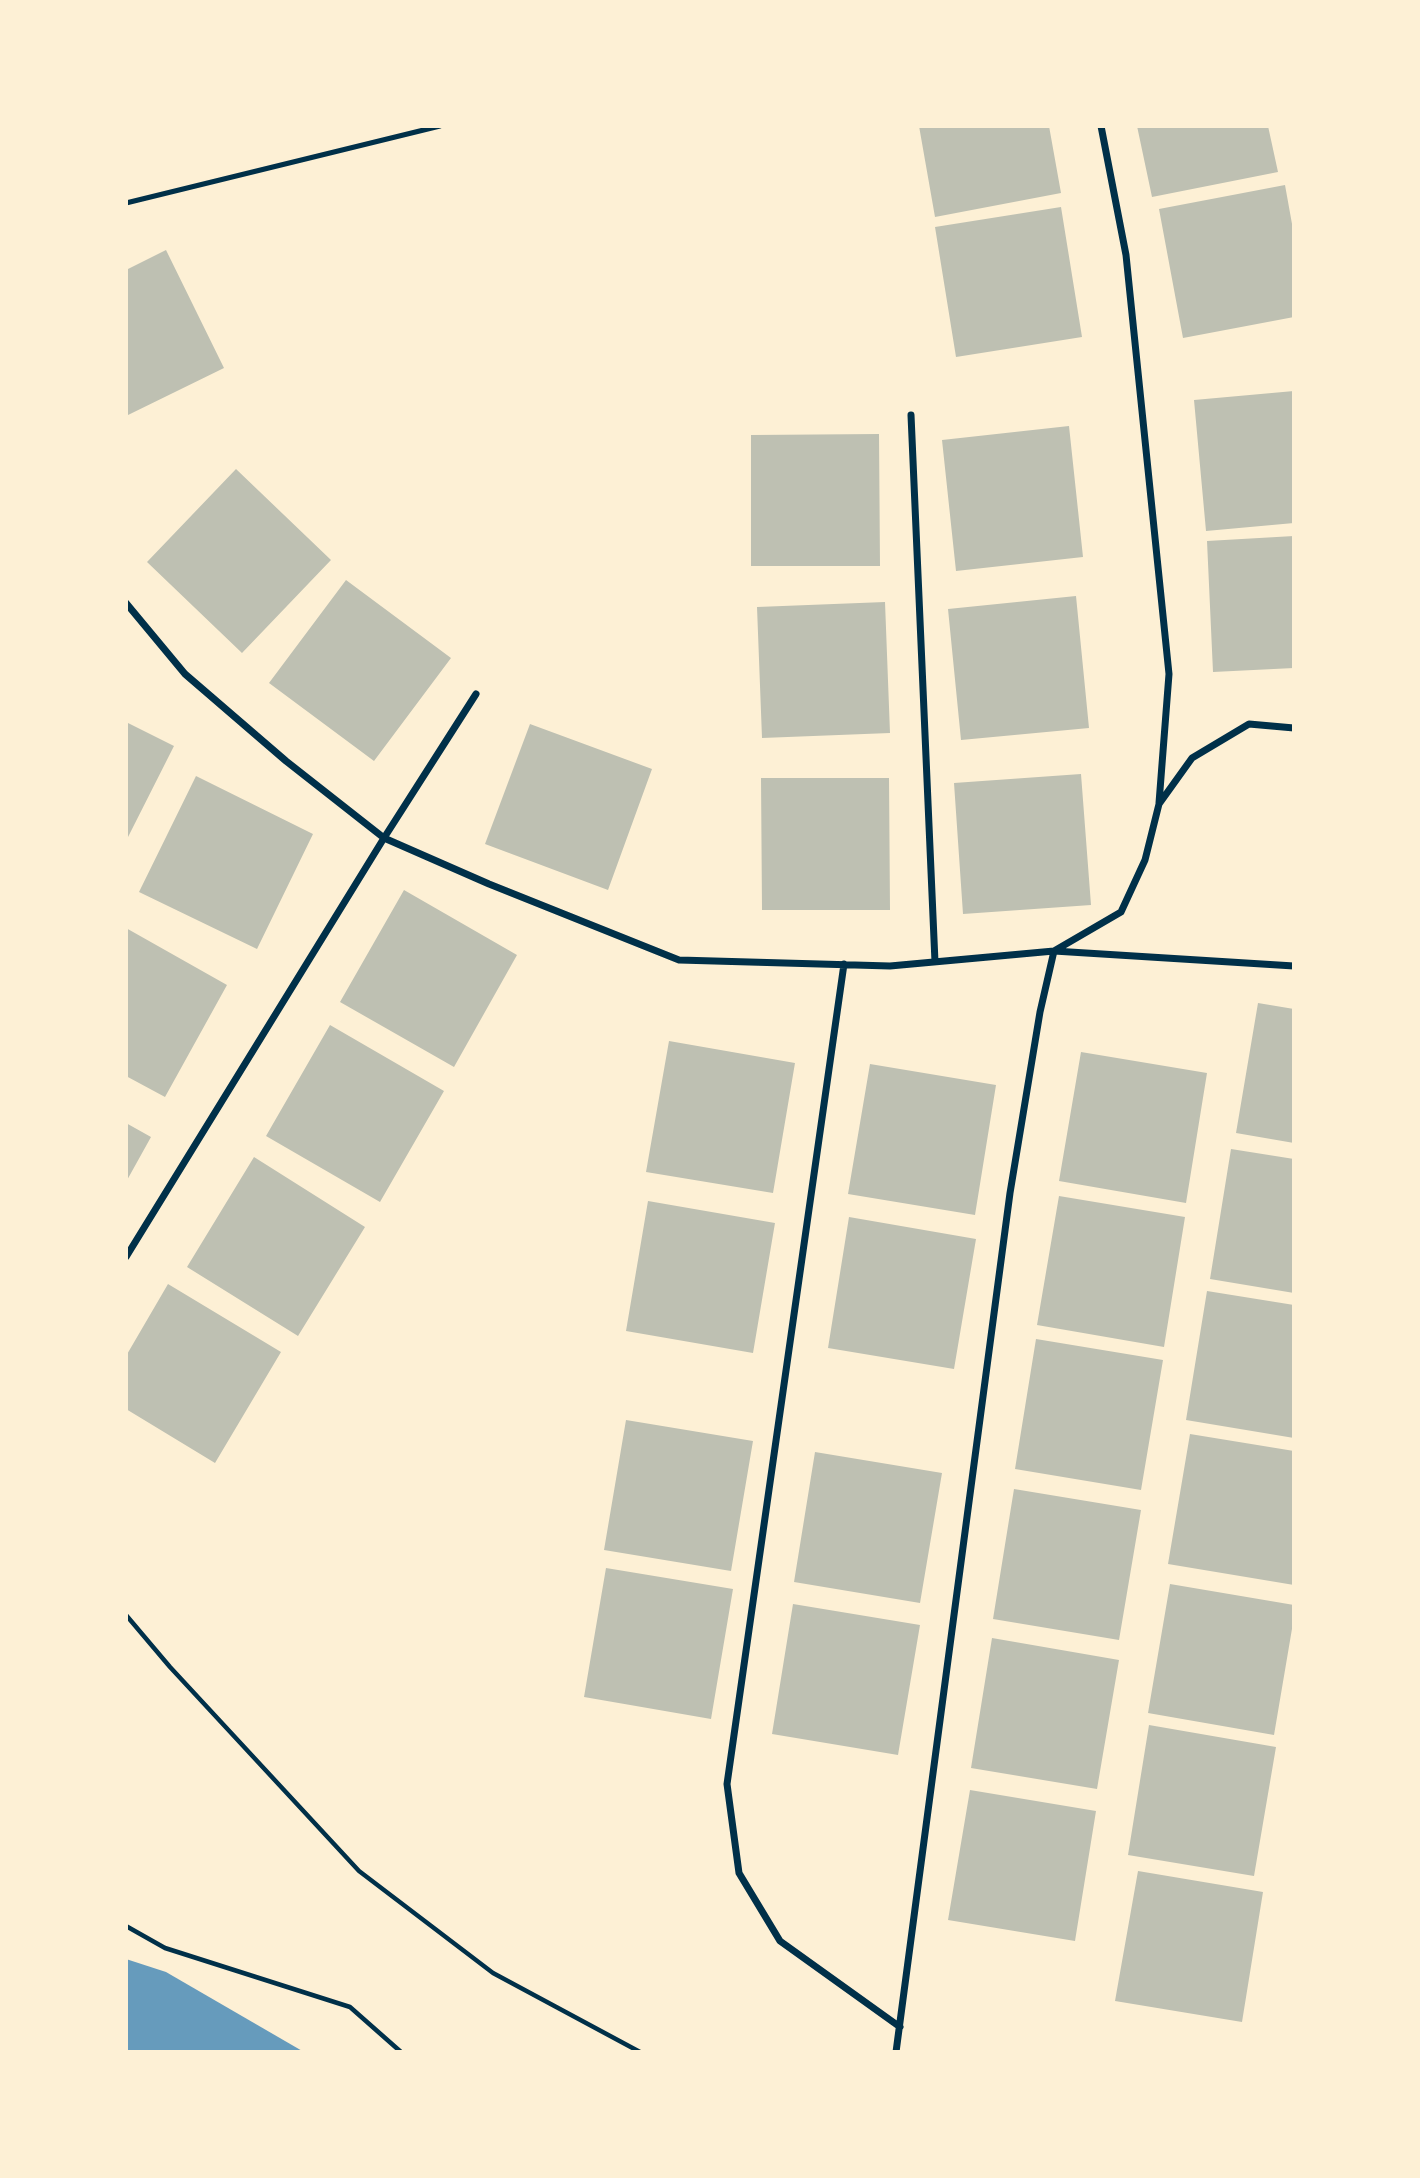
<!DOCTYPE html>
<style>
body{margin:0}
#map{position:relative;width:1420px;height:2178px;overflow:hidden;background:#fdf0d5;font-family:Cabin,sans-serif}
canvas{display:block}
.frame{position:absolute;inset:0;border:128px solid #fdf0d5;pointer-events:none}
</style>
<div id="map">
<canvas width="1420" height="2178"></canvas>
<div class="frame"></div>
</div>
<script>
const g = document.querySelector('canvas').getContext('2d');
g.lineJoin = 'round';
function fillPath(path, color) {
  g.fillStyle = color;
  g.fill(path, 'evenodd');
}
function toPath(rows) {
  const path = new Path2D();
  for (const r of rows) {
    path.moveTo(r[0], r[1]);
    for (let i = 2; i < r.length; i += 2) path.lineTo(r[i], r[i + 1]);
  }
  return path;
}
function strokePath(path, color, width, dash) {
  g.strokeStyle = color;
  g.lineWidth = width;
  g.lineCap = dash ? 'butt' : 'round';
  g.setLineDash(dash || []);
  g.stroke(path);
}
fillPath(toPath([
 [126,1959,166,1972,304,2052,126,2052]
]), '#669bbc');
fillPath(toPath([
 [919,126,1049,126,1061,193,935,217],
 [1137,126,1268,126,1278,172,1152,197],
 [1285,185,1294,235,1294,317,1183,338,1159,209],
 [1061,207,1082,337,956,357,935,227],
 [166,250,224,368,126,416,126,270],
 [1294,391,1294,523,1206,531,1194,400],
 [1069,426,1083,557,956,571,942,440],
 [879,434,880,566,751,566,751,435],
 [236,469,331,560,242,653,147,562],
 [1294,536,1294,668,1213,672,1207,541],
 [346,580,451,658,374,761,269,683],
 [1076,596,1089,728,961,740,948,609],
 [885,602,890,733,762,738,757,607],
 [126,722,174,746,126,841],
 [530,724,652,769,608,890,485,844],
 [1081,774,1091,905,963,914,954,783],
 [196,776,313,834,257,949,139,892],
 [761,778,889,778,890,910,762,910],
 [404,890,517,955,454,1067,340,1002],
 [126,928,227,985,165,1097,126,1076],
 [1258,1003,1294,1009,1294,1143,1236,1133],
 [330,1025,444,1091,380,1202,266,1136],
 [669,1041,795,1063,773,1193,646,1172],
 [1081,1052,1207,1073,1186,1203,1059,1181],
 [870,1064,996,1085,975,1215,848,1194],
 [126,1123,151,1137,126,1182],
 [1231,1149,1294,1159,1294,1293,1210,1279],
 [254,1157,365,1227,298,1336,187,1267],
 [1059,1196,1185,1217,1164,1347,1037,1325],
 [648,1201,775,1223,753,1353,626,1331],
 [849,1217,976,1239,954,1369,828,1348],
 [168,1284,281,1352,215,1463,126,1409,126,1356],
 [1207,1291,1294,1305,1294,1438,1186,1420],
 [1036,1339,1163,1360,1141,1490,1015,1469],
 [626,1420,753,1441,731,1571,604,1550],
 [1190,1434,1294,1451,1294,1585,1168,1564],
 [815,1452,942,1473,920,1603,794,1582],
 [1014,1489,1141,1510,1119,1640,993,1619],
 [606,1568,733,1589,711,1719,584,1697],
 [1170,1584,1294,1605,1294,1617,1274,1735,1148,1713],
 [793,1604,920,1625,898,1755,772,1734],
 [992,1638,1119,1660,1097,1789,971,1768],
 [1149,1725,1276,1747,1254,1876,1128,1855],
 [970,1790,1096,1811,1075,1941,948,1920],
 [1138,1871,1263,1892,1242,2022,1115,2001]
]), '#bec0b2');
strokePath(toPath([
 [126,1615,170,1667,359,1871,493,1973,640,2052],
 [126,1926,165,1948,350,2007,401,2052]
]), '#003049', 4.5);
strokePath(toPath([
 [126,203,440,126]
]), '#003049', 5);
strokePath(toPath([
 [1101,126,1126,255,1169,674,1159,803],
 [911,415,935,962],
 [126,603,185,674,286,761,384,838,489,884,679,960,890,966,1054,951,1294,966],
 [844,964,727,1784,739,1873,780,1941,900,2027],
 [126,1257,384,838,476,694],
 [896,2052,1010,1193,1040,1012,1054,951,1121,912,1145,860,1159,804,1192,758,1249,724,1294,728]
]), '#003049', 7);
</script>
